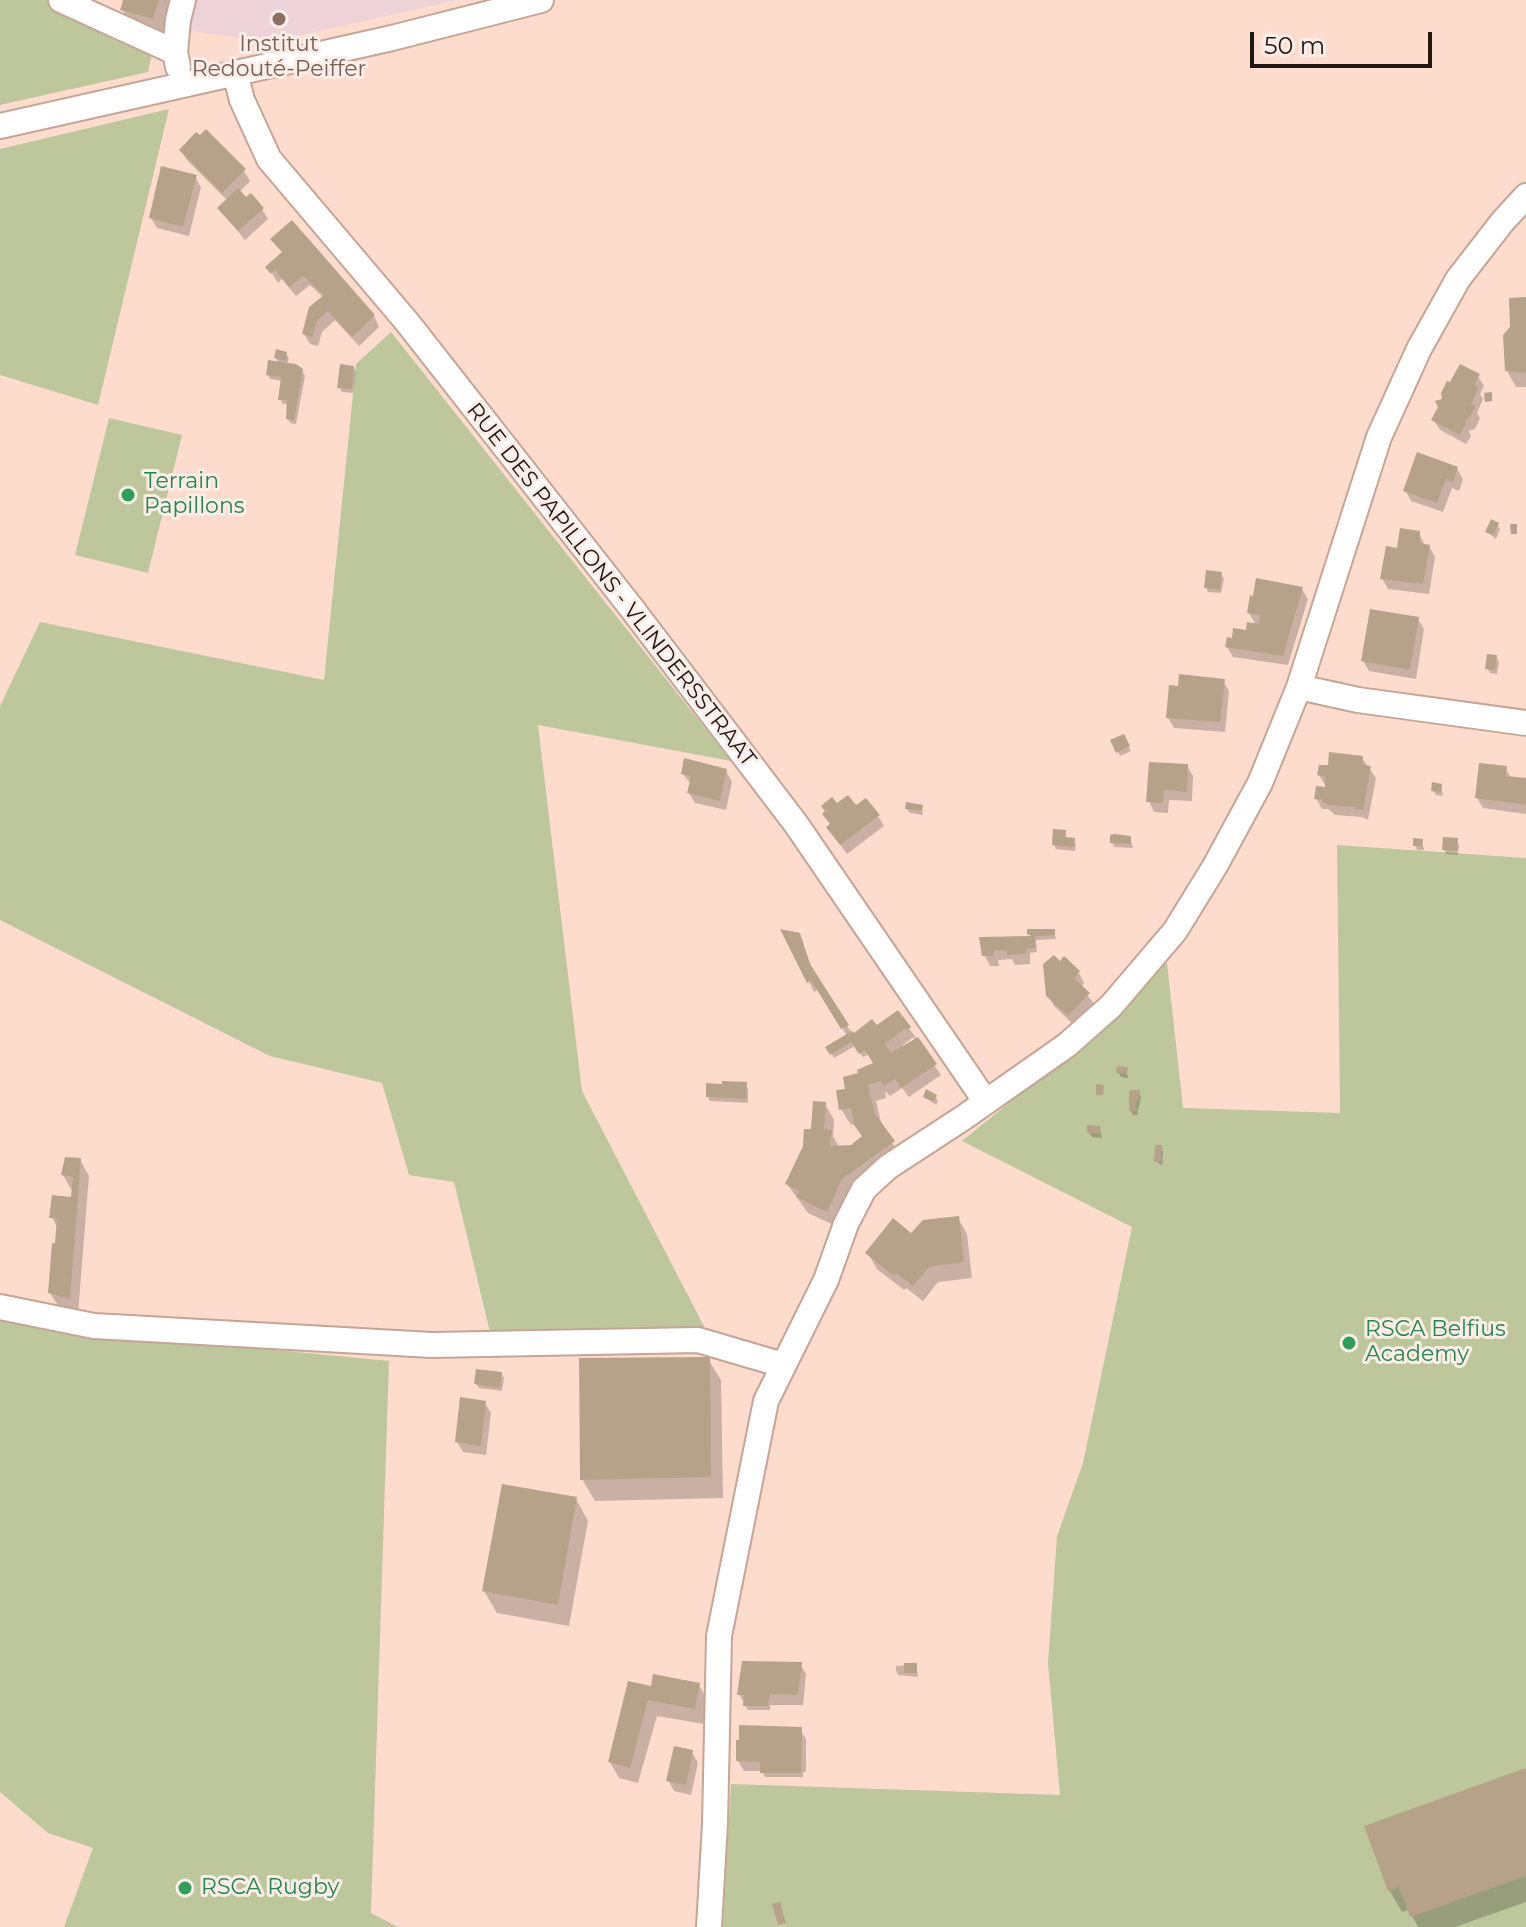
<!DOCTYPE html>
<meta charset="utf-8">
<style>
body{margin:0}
#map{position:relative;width:1526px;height:1927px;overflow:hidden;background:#fddccd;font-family:Montserrat,sans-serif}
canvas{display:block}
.scale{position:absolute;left:1250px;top:32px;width:182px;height:36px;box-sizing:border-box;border:4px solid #211611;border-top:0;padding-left:10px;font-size:24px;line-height:28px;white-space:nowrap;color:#211611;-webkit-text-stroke:6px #fbeee8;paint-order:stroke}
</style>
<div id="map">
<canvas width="1526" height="1927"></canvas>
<div class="scale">50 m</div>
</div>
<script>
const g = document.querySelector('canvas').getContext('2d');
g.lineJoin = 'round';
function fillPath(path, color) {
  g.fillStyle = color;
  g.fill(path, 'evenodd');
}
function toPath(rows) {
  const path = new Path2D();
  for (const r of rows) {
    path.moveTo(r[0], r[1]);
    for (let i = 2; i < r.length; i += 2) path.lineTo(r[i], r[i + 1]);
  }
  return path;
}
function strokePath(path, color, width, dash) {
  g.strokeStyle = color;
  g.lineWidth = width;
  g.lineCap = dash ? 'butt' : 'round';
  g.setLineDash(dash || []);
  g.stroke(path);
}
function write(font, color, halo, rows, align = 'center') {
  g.font = font + ' Montserrat,sans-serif';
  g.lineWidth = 6;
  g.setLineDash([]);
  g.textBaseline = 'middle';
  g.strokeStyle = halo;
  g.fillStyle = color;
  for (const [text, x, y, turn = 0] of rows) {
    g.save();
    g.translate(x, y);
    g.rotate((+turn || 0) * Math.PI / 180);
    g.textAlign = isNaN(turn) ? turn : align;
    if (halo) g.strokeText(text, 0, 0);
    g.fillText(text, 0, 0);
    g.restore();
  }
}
fillPath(toPath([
 [189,0,457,0,269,42,183,30]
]), '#edd2d7');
fillPath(toPath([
 [0,0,49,0,152,54,148,72,0,105],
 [169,109,98,405,0,375,0,149],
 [391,332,731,761,538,725,582,1091,707,1332,490,1332,454,1182,409,1175,382,1083,270,1056,0,920,0,706,40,622,324,680,356,364],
 [109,418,182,435,148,573,75,555],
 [1337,845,1526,858,1526,1927,723,1927,731,1784,1060,1795,1048,1663,1057,1536,1083,1463,1132,1227,962,1141,1096,1032,1156,967,1167,963,1183,1108,1340,1113],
 [0,1309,100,1333,389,1361,371,1913,398,1927,64,1927,93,1848,48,1833,0,1792]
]), '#bec69c');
fillPath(toPath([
 [125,0,171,0,162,34,132,26,122,9],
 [181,150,244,171,250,181,239,192,246,199,262,209,268,219,245,240,219,208,228,201,187,160],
 [195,177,201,187,189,236,157,228,151,218],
 [284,253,374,316,379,327,359,346,335,320,322,332,318,346,310,344,304,334,323,297,310,285,296,296,282,279,278,283,268,267],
 [1526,299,1526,387,1516,387,1507,371,1513,328],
 [286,354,289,358,287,365,302,371,305,376,296,424,290,423,288,419,289,404,283,404,280,399,283,381,270,379,268,375,279,364,276,358],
 [353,367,356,372,353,393,342,392,339,387],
 [1478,376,1484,386,1480,394,1483,399,1477,413,1480,418,1475,429,1469,431,1471,436,1466,444,1440,430,1434,420],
 [1457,469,1463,479,1459,491,1452,488,1443,512,1411,501,1405,490],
 [1497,524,1500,529,1496,539,1487,532],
 [1419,533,1425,546,1429,546,1435,557,1429,594,1388,589,1382,578,1399,550],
 [1221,574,1224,579,1221,593,1208,592,1206,587],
 [1302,589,1308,599,1288,665,1233,657,1227,647,1256,625,1249,613],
 [1418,619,1424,629,1416,679,1369,671,1363,661],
 [1496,657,1499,662,1497,674,1490,673,1487,668],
 [1223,681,1229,691,1225,732,1174,728,1168,718],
 [1123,736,1131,751,1120,756,1113,741],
 [1362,758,1376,778,1368,820,1362,817,1335,815,1328,809,1322,809,1316,798,1328,790,1319,775],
 [1187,766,1193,776,1192,801,1169,800,1168,813,1154,812,1149,801],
 [1505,768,1512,779,1526,780,1526,814,1483,808,1477,798],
 [726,771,732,782,726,810,695,803,689,793,691,784,683,774],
 [1441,785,1443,796,1436,795,1433,790],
 [837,806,856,808,878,816,884,826,847,854,829,828,832,826],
 [921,807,923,815,910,813,907,809],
 [1065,831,1067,839,1073,839,1076,844,1075,851,1056,849,1054,845],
 [1130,838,1133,848,1114,847,1112,842],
 [1457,840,1459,845,1458,855,1446,854,1444,849],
 [1422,841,1424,850,1417,850,1415,845],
 [784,931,799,934,814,974,854,1036,877,1028,898,1012,941,1075,909,1097,902,1088,890,1096,885,1091,886,1098,876,1101,882,1127,902,1158,836,1226,808,1213,787,1184,825,1104,834,1120,833,1136,839,1147,852,1147,863,1138,855,1124,851,1125,841,1109,847,1091,860,1075,876,1065,869,1054,863,1057,855,1046,834,1058,828,1047,847,1036,818,989,814,992],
 [913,1037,916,1041,905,1049,902,1046],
 [1054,931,1056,939,1036,940,1037,952,1030,953,1030,964,1015,965,1012,959,998,960,999,966,990,966,984,955,981,939,1031,938,1029,934],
 [1079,973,1084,983,1081,987,1095,1005,1074,1025,1054,1006,1048,995],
 [1126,1069,1128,1078,1121,1077,1118,1072],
 [745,1084,748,1089,748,1103,710,1101,708,1097],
 [1138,1092,1141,1097,1137,1115,1133,1115,1131,1111],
 [935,1096,938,1101,936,1105,925,1097],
 [1099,1128,1102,1138,1092,1137,1089,1133],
 [1161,1147,1163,1152,1162,1166,1156,1161],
 [80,1160,89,1176,78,1314,60,1309,50,1293,58,1229,52,1217,73,1199,72,1191,63,1175],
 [958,1218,967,1234,972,1278,938,1282,923,1301,906,1288,904,1290,877,1269,868,1253],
 [708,1359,721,1380,723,1498,595,1501,582,1479],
 [501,1373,504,1378,502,1391,479,1388,476,1383],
 [485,1403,491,1413,486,1455,463,1452,457,1442],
 [576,1499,588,1521,569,1626,497,1613,484,1591],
 [800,1664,806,1674,803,1705,770,1705,770,1710,748,1710,739,1694],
 [916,1665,918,1677,898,1675,896,1670,896,1666],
 [699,1685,708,1701,704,1724,657,1716,638,1783,619,1778,610,1762,652,1689],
 [800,1729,806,1739,806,1772,803,1772,803,1777,765,1777,762,1771,744,1771,738,1761],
 [692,1752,698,1763,691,1795,674,1791,668,1780],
 [1526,1770,1526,1902,1455,1927,1418,1927,1409,1910,1402,1912,1390,1891,1367,1827]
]), '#0003');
fillPath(toPath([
 [123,0,159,0,153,19,120,10],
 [206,129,246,169,222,193,179,150,196,132,200,135],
 [161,166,197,175,183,227,149,218],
 [238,188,246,197,251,193,264,208,238,231,217,208],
 [292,220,375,315,352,337,328,311,317,321,312,337,302,334,309,307,324,295,303,276,289,287,275,270,271,274,265,267,282,252,270,239],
 [1526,297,1526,373,1505,371,1503,335,1510,327,1509,298],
 [276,349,287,352,286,361,274,358],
 [268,360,296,364,303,369,294,420,286,419,287,400,278,400,281,377,266,375],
 [340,364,354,366,352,389,337,388],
 [1460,364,1480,374,1474,385,1479,387,1471,404,1475,406,1470,418,1465,420,1466,424,1460,435,1431,420,1438,407,1435,401,1442,399,1441,393,1447,381,1450,382],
 [1492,392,1492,401,1485,402,1484,393],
 [1417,452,1458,467,1453,482,1446,479,1437,503,1403,491],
 [1491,519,1499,523,1493,535,1485,532],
 [1510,524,1517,524,1517,534,1511,534],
 [1400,528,1420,531,1420,543,1430,545,1423,584,1380,579,1386,546,1397,548],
 [1206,570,1222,572,1220,590,1204,588],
 [1256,578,1303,587,1283,656,1225,647,1227,637,1232,638,1233,628,1246,630,1247,622,1259,624,1260,615,1247,613,1250,595,1253,596],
 [1370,609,1419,617,1410,670,1361,661],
 [1487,654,1497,655,1495,670,1485,669],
 [1179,674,1225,679,1220,722,1166,718,1169,685,1178,686],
 [1124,734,1130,746,1116,753,1110,740],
 [1329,752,1363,756,1362,765,1371,766,1363,810,1355,809,1355,807,1327,805,1327,803,1322,803,1323,800,1314,799,1316,786,1325,787,1326,777,1317,775,1319,765,1328,765],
 [684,758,727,769,720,801,687,793,691,776,681,774],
 [1149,762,1188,764,1187,792,1164,790,1163,803,1146,802],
 [1479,763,1507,766,1506,776,1526,778,1526,805,1475,798],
 [1432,782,1442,784,1441,792,1431,791],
 [848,795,856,805,866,798,880,815,840,845,826,827,830,824,822,814,825,811,821,806,832,797,837,803],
 [906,802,923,805,922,811,905,809],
 [1053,829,1066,830,1065,837,1075,838,1074,847,1052,845],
 [1115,834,1131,836,1131,844,1110,843,1110,835],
 [1443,837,1458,838,1457,851,1442,850],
 [1413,838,1423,839,1422,846,1413,846],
 [780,929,800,933,810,964,849,1025,841,1029,811,980,807,983],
 [1027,929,1055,929,1055,935,1035,936,1035,948,1026,949,1026,954,1007,955,1007,950,994,950,994,956,982,956,979,937,1033,936,1027,934],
 [1054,955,1060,961,1064,956,1080,971,1074,978,1090,993,1068,1016,1046,996,1043,964],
 [898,1010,911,1027,907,1030,906,1028,885,1044,891,1053,918,1037,937,1064,901,1088,895,1079,884,1086,880,1081,868,1085,875,1114,895,1141,842,1179,827,1212,796,1197,799,1191,785,1184,803,1146,804,1129,811,1129,813,1101,826,1102,824,1129,832,1130,830,1146,851,1145,862,1136,854,1125,851,1108,839,1110,836,1090,845,1089,843,1077,858,1073,857,1070,873,1063,865,1050,859,1054,851,1042,830,1055,825,1047,852,1031,854,1033,872,1019,877,1025],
 [1117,1066,1128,1067,1127,1074,1116,1073],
 [722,1081,747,1082,746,1099,706,1097,706,1083,722,1084],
 [1096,1084,1104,1085,1103,1095,1096,1095],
 [926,1089,937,1095,933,1102,923,1097],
 [1129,1090,1140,1090,1139,1101,1136,1101,1137,1111,1129,1111],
 [1087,1125,1101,1126,1100,1134,1087,1133],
 [1155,1145,1162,1145,1161,1162,1154,1162],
 [65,1157,81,1158,70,1299,48,1293,52,1243,55,1243,57,1218,49,1218,52,1195,71,1197,73,1177,61,1175],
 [959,1216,964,1262,929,1267,913,1286,896,1273,894,1276,865,1253,893,1218,911,1233,923,1220],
 [710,1357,711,1477,580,1480,579,1358],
 [476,1369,502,1372,500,1388,474,1384],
 [460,1397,486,1401,481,1446,455,1442],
 [502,1484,577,1497,558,1605,482,1591],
 [742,1661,802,1662,798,1695,770,1694,768,1706,743,1706,744,1695,737,1695],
 [904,1663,917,1663,917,1673,904,1673],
 [653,1674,700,1683,695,1709,648,1700,630,1768,608,1762,628,1681,651,1686],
 [739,1725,802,1727,801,1773,760,1773,760,1762,736,1761,736,1740,739,1740],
 [674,1746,693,1750,686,1785,666,1781],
 [1526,1768,1526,1876,1410,1917,1399,1887,1388,1891,1364,1826],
 [780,1902,786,1923,778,1925,772,1904]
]), '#b5a289');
const minor = toPath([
 [61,0,175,52],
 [178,67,175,52,178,20,183,0],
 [235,73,242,100,269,159,407,322,633,610,796,824,986,1102],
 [0,126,392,38,541,0],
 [1299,687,1358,700,1526,723],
 [0,1307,94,1326,432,1345,698,1340,783,1365],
 [709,1927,715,1824,719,1636,766,1401,826,1280,846,1224,864,1189,888,1167,963,1118,1067,1045,1111,1006,1175,931,1215,866,1260,783,1299,687,1379,437,1419,349,1458,279,1503,221,1526,196]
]);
strokePath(minor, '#c4a596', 28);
strokePath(minor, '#fff', 24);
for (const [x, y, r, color] of [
 [279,19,8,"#8d6e63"],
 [128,495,8,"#2e9e5b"],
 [1349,1343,8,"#2e9e5b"],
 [185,1888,8,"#2e9e5b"]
]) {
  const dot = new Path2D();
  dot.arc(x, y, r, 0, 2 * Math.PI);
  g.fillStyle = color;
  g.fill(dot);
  strokePath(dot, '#fbeee8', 3);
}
write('22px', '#785e54', '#fbeee8', [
 ["Institut",279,45],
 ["Redouté-Peiffer",279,70]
]);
write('22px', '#27864d', '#fbeee8', [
 ["Terrain",144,482],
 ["Papillons",144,507],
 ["RSCA Belfius",1365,1330],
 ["Academy",1365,1355],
 ["RSCA Rugby",201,1888]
], 'left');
write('22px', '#211611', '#fbeee8', [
 ["RUE DES PAPILLONS - VLINDERSSTRAAT",611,585,52]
]);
</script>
